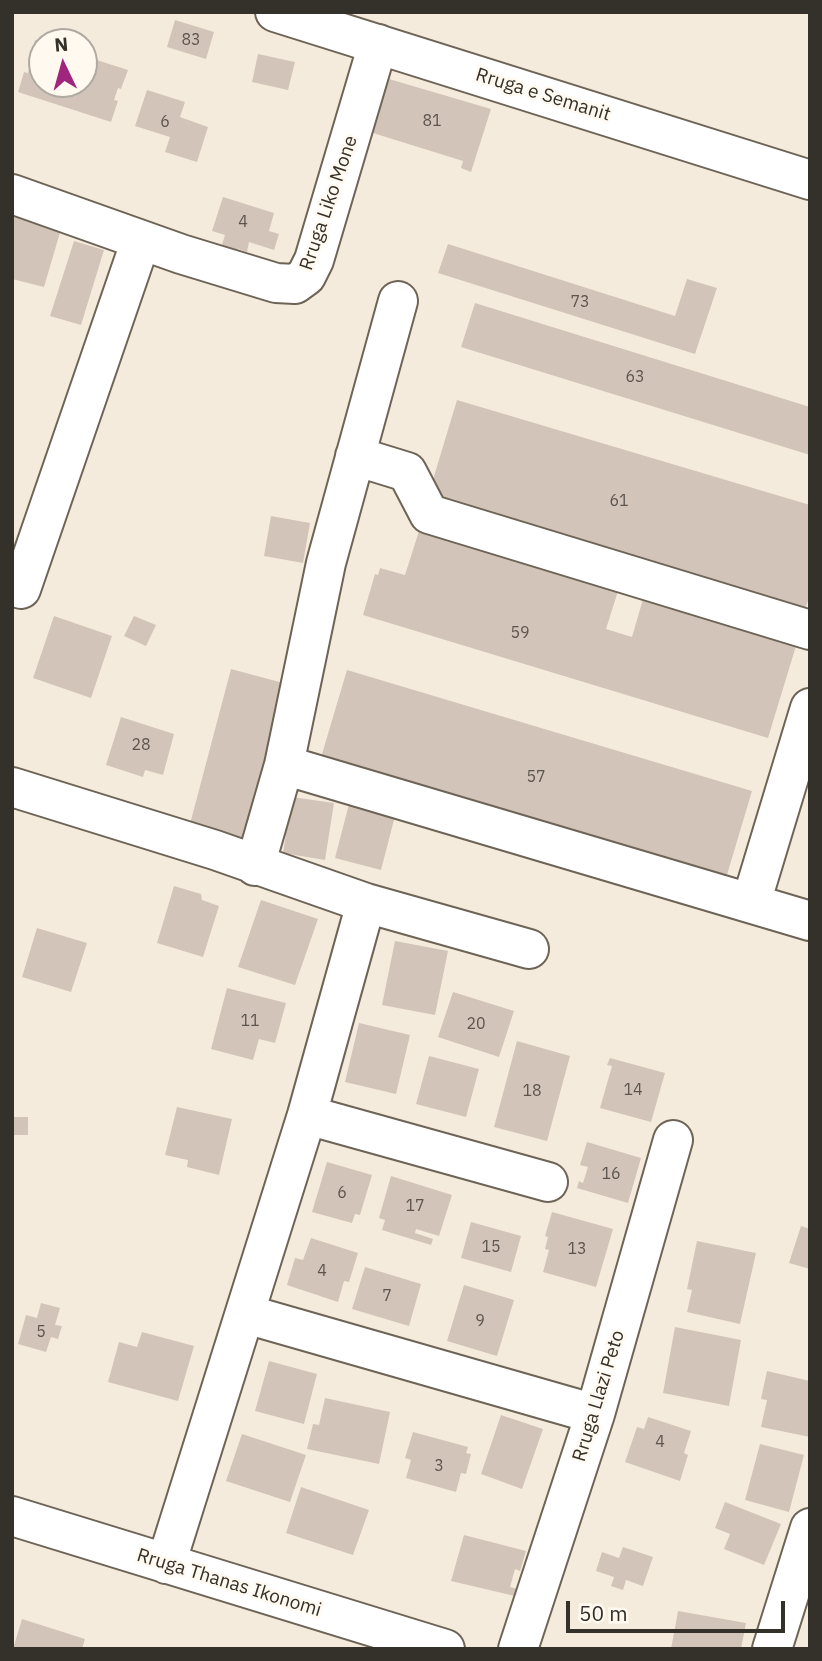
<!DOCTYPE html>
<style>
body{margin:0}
#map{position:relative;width:822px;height:1661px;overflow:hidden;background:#f5ebdc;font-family:"IBM Plex Sans",sans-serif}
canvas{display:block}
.frame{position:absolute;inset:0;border:14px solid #34302a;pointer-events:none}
.north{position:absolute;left:28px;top:28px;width:70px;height:70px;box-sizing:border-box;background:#fff9f0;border:2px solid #aea9a1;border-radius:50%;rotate:355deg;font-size:19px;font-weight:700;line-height:28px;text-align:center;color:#34302a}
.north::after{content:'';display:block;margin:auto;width:24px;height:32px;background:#a0267d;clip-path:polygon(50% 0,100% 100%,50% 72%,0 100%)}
.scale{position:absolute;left:566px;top:1601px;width:219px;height:32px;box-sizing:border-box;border:4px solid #34302a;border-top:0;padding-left:9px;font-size:21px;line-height:24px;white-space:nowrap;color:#34302a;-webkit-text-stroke:5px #fff9f0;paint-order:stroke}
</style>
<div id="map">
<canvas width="822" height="1661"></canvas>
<div class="frame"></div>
<div class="north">N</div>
<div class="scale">50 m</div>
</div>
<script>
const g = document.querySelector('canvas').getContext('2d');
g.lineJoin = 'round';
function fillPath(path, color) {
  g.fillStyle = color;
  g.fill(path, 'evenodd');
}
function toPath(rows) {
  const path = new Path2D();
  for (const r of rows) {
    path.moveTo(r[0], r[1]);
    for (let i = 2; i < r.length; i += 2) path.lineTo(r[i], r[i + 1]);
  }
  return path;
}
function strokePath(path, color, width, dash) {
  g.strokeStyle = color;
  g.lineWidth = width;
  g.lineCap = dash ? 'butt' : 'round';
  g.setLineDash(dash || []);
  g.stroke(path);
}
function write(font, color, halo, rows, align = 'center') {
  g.font = font + ' "IBM Plex Sans",sans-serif';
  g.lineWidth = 5;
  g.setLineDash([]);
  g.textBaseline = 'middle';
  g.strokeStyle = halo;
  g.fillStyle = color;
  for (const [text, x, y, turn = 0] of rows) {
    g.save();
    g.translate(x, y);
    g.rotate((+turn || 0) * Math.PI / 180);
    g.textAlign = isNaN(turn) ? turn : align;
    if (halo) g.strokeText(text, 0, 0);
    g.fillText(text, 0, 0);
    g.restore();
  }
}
fillPath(toPath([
 [175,20,214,32,206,59,167,47],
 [35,40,42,43,42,84,84,84,84,56,128,70,121,89,118,88,114,100,118,101,111,122,18,92,24,72,28,73],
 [258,54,295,62,288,90,252,82],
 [389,79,491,109,471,172,461,168,463,161,373,133],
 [147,90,185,102,180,117,208,127,197,162,165,152,170,137,135,126],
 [223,197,274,213,269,231,279,234,274,250,249,242,247,252,238,249,236,256,220,251,225,235,212,231],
 [12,215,61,229,44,287,12,279],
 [74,241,104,250,81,325,50,316],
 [448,244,675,316,687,279,717,288,695,354,438,273],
 [475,303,810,407,810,455,461,347],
 [457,400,810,505,810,595,805,609,428,496],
 [271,516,310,523,303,563,264,556],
 [419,531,618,591,606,629,632,637,643,599,796,646,768,738,363,615,375,574,378,575,380,568,405,575],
 [54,616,112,636,91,698,33,678],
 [134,616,156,625,146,646,124,636],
 [231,669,287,684,246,839,190,824],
 [347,670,752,791,724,885,319,764],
 [121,717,174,734,163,775,145,770,143,777,106,765],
 [292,797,334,803,325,860,283,853],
 [349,804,395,816,381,870,335,858],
 [174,886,201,894,202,900,219,906,203,957,157,943],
 [261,900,318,919,295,985,238,967],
 [37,928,87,943,71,992,22,977],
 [395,941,448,951,435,1015,382,1005],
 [227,988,286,1003,275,1043,259,1039,253,1060,211,1049],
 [453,992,514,1011,499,1057,438,1037],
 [359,1023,410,1035,396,1094,345,1082],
 [517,1041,570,1056,547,1141,494,1127],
 [429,1056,479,1069,466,1117,416,1104],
 [610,1058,665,1073,651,1122,600,1108,612,1066,607,1065],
 [177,1107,232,1119,219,1175,187,1167,188,1160,165,1155],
 [12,1117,28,1117,28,1135,12,1135],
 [587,1142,641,1158,628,1203,577,1188,579,1181,583,1183,588,1167,580,1165],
 [327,1162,372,1175,360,1215,355,1214,352,1223,312,1212],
 [391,1176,452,1195,439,1236,416,1229,415,1233,433,1239,431,1245,382,1230,385,1220,379,1218],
 [552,1212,613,1229,596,1287,543,1272,549,1250,545,1249,548,1237,545,1236],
 [471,1222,521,1236,511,1272,461,1258],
 [801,1226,810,1229,810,1269,789,1263],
 [311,1238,358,1253,349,1282,344,1281,338,1302,287,1285,295,1258,303,1260],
 [697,1241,756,1253,740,1324,687,1312,692,1290,687,1289],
 [365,1267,421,1284,409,1326,352,1309],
 [464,1285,514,1300,497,1356,447,1341],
 [41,1303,60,1308,55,1325,62,1326,58,1339,51,1337,46,1352,18,1344,26,1315,37,1318],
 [675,1327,741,1340,729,1406,663,1393],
 [142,1332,194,1346,178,1401,108,1382,119,1342,137,1347],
 [269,1361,317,1374,304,1424,255,1411],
 [767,1371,810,1381,810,1437,761,1427,767,1400,761,1399],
 [325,1398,390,1412,379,1464,307,1449,313,1424,319,1425],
 [501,1415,543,1429,522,1489,481,1474],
 [648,1417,691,1431,684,1453,688,1455,680,1481,625,1462,637,1427,644,1429],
 [413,1432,468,1447,466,1453,471,1454,466,1474,461,1473,456,1492,406,1478,411,1460,405,1458],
 [242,1434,306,1455,290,1502,226,1481],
 [760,1444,804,1455,789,1512,745,1500],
 [301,1487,369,1510,353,1555,286,1533],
 [725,1502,781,1524,764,1565,724,1549,730,1534,715,1528],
 [464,1535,526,1551,520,1571,515,1569,510,1587,522,1590,519,1597,451,1581],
 [623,1547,653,1557,643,1586,626,1580,623,1590,611,1586,614,1577,596,1571,602,1552,619,1558],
 [678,1611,746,1623,741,1649,671,1649],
 [22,1619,85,1639,82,1649,13,1649]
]), '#d3c4b9');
const minor = toPath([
 [12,194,181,254,276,283,295,284,306,276,314,260,378,44],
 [355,456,407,472,429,514,810,630],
 [21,589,141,240],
 [284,765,326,563,398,301],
 [12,787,215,850,366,903,529,949],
 [255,866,284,765,810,921],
 [751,903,810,708],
 [307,1115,548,1182],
 [246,1314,595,1414],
 [12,1516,445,1649],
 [166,1564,307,1115,366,903],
 [518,1649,595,1414,673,1140],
 [772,1649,810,1528]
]);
const major = toPath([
 [275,12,810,180]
]);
strokePath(minor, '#6d6457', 42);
strokePath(major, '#6d6457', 42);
strokePath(minor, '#fff', 38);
strokePath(major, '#fff', 38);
write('16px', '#5c554e', null, [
 ["83",191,40],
 ["81",432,121],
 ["6",165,122],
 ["4",243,222],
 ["73",580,302],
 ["63",635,377],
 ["61",619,501],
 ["59",520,633],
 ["28",141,745],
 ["57",536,777],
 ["11",250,1021],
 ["20",476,1024],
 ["14",633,1090],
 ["18",532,1091],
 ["16",611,1174],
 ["6",342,1193],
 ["17",415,1206],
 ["15",491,1247],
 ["13",577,1249],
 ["4",322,1271],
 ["7",387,1296],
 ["9",480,1321],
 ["5",41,1332],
 ["4",660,1442],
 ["3",439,1466]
]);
write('19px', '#34302a', '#fff9f0', [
 ["Rruga e Semanit",543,95,17],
 ["Rruga Liko Mone",329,203,-71],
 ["Rruga Llazi Peto",599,1396,-73],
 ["Rruga Thanas Ikonomi",229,1583,17]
]);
</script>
